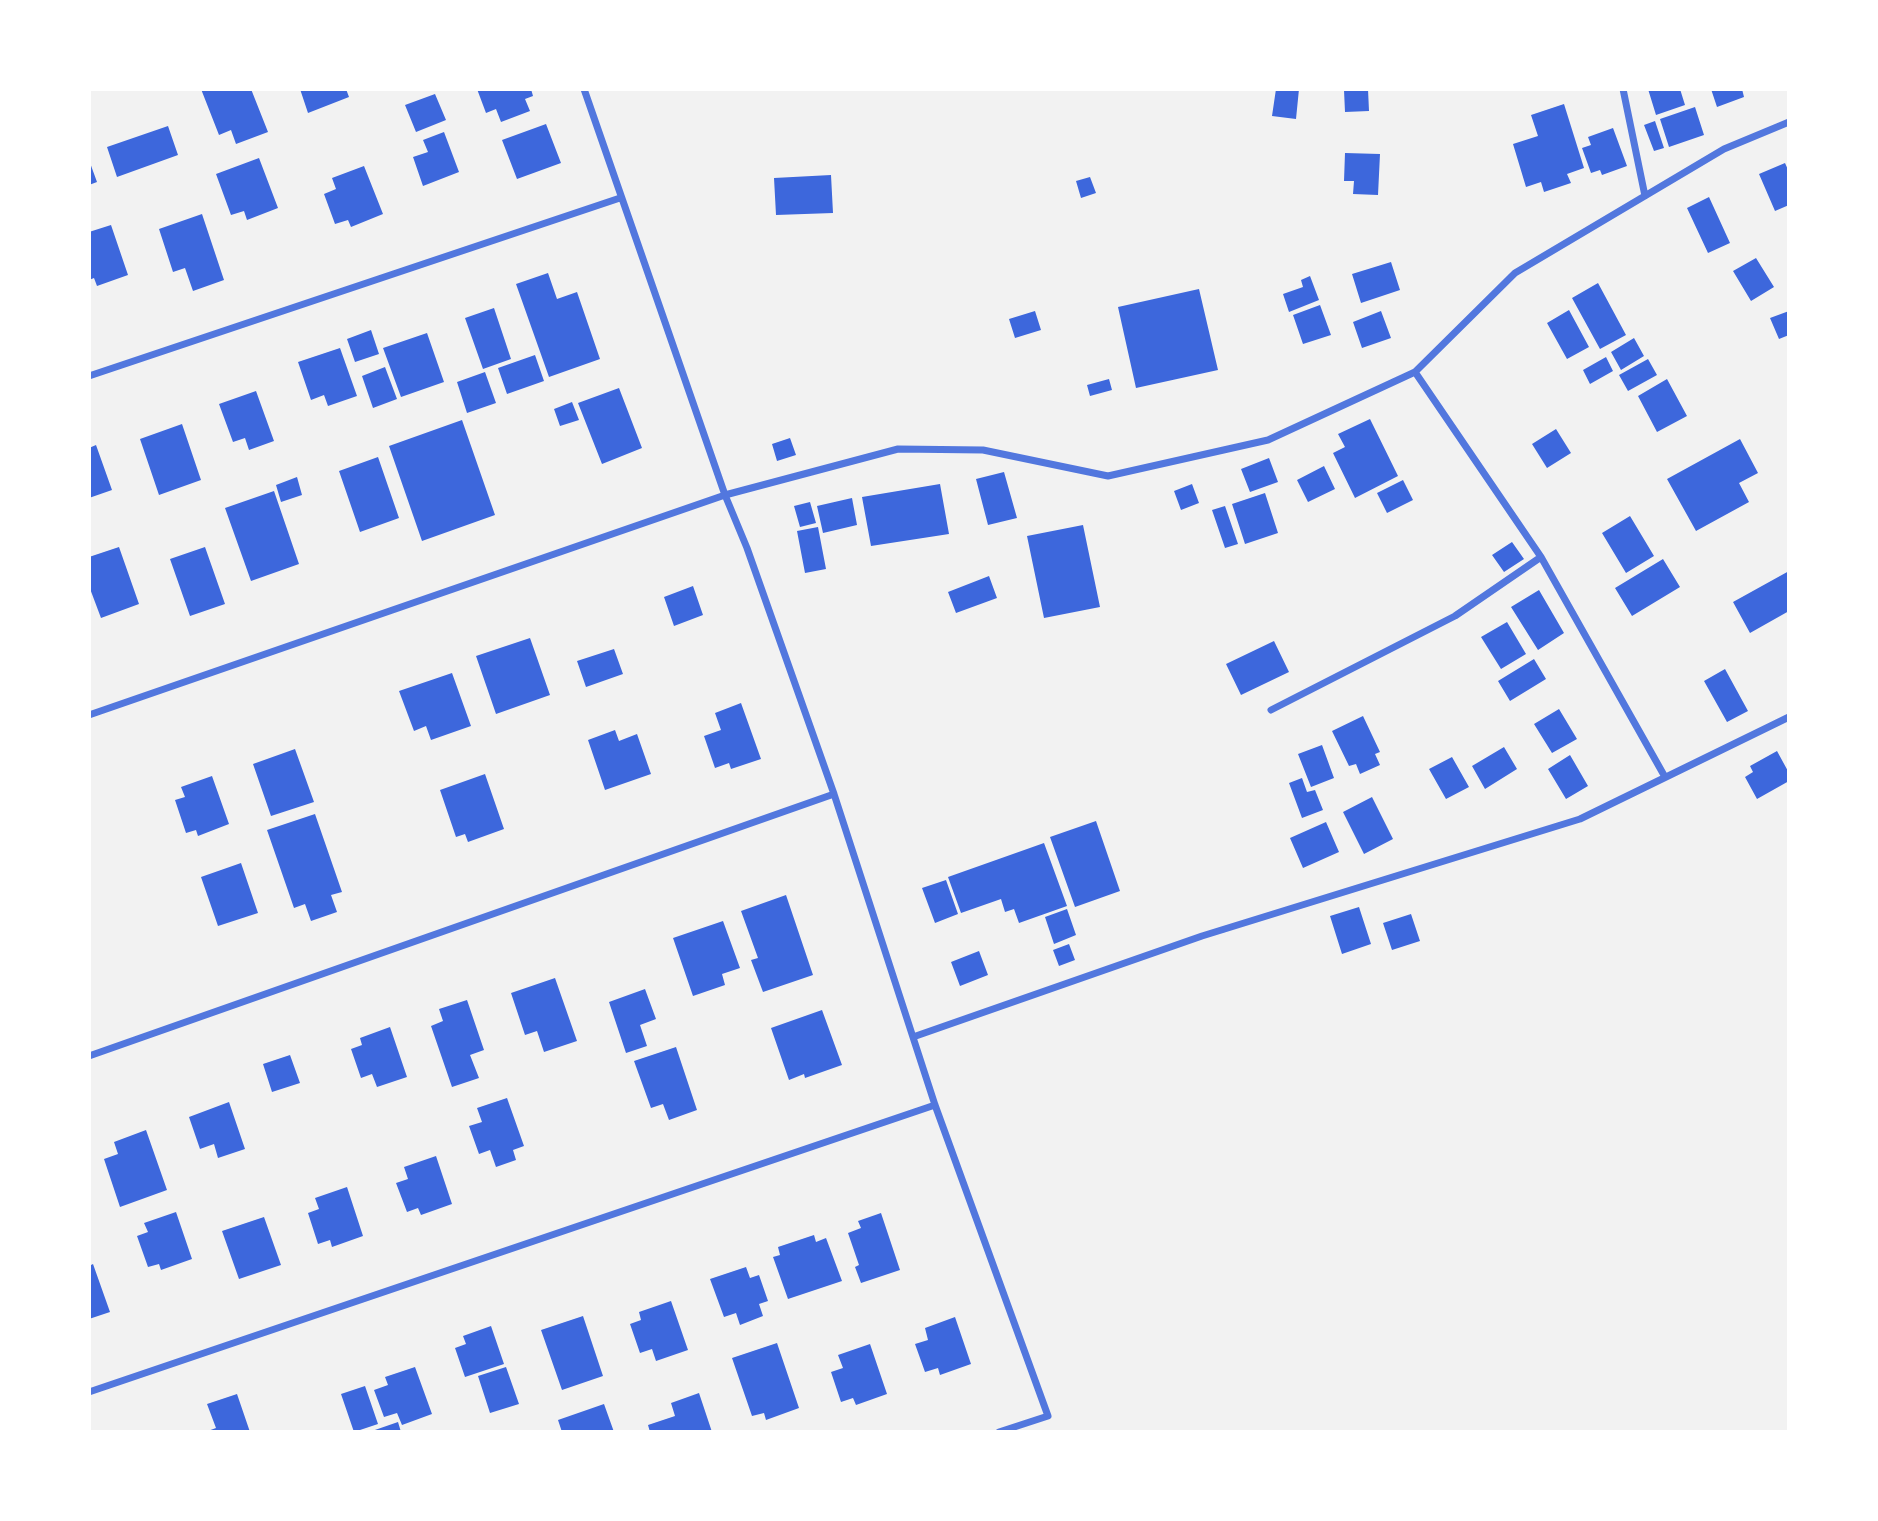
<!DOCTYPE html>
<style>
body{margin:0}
#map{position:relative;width:1878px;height:1521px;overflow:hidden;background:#f2f2f2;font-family:Arial,sans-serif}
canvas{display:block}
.frame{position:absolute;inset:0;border:91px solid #fff;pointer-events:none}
</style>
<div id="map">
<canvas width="1878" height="1521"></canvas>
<div class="frame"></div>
</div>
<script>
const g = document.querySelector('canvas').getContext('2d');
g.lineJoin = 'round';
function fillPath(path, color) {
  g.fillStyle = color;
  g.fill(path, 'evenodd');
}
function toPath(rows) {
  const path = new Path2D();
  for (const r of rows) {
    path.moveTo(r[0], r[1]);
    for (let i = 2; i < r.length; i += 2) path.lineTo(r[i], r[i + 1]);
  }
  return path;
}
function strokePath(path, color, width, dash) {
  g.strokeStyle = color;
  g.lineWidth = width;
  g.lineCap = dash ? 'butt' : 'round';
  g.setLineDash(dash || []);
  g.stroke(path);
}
fillPath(toPath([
 [201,89,251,89,268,132,236,144,231,130,219,135],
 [300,89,346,89,349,97,308,113],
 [477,89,531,89,533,96,525,99,530,111,501,122,496,109,486,113],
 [1276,89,1299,89,1296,119,1272,116],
 [1368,89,1369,111,1345,112,1344,90],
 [1648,89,1680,89,1685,105,1656,115],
 [1711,89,1742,89,1744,97,1717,107],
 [435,94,446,120,416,132,405,105],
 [1564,104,1584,168,1567,174,1571,183,1544,192,1541,182,1526,187,1513,144,1538,136,1531,115],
 [1695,107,1704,135,1669,147,1660,119],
 [1655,121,1664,148,1654,151,1644,125],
 [546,124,561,163,517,179,502,140],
 [168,126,178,155,117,177,107,147],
 [1613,128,1627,166,1602,175,1600,170,1591,173,1582,148,1591,145,1588,137],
 [444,132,459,172,423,186,413,157,428,152,423,140],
 [1345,153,1380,154,1378,195,1353,194,1354,181,1344,181],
 [259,158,278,208,247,220,244,211,231,215,216,174],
 [89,160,97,182,89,185],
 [1785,163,1789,172,1789,205,1775,211,1759,174],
 [364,166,383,214,351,227,348,220,335,224,324,194,336,189,332,178],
 [831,175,833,213,776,215,774,178],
 [1090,177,1096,193,1081,198,1076,181],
 [1709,197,1730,243,1708,253,1687,208],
 [202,214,224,280,193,291,185,268,173,272,159,229],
 [111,225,128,275,97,286,94,278,89,280,89,232],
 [1756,258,1774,287,1751,301,1733,271],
 [1391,262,1400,290,1361,303,1352,274],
 [548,273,557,299,577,292,600,359,549,377,516,284],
 [1310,276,1319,300,1289,312,1283,294,1303,287,1301,280],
 [1598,283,1626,335,1600,349,1572,298],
 [1199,289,1218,370,1136,388,1118,307],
 [1320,305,1331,335,1303,344,1293,315],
 [494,308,511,359,483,369,465,318],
 [1569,310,1589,347,1567,359,1547,323],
 [1035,311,1041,330,1015,338,1009,319],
 [1381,311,1391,338,1362,348,1353,322],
 [1789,311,1789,335,1779,339,1770,318],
 [371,330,379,354,355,362,347,339],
 [427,333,444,382,401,397,383,348],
 [1634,338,1644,356,1621,370,1611,352],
 [340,348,357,396,328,406,324,395,311,400,298,362],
 [535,355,544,381,507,394,498,368],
 [1606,357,1613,371,1590,384,1583,370],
 [1648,359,1657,375,1628,391,1619,375],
 [385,367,397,399,373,408,362,376],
 [485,372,496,403,467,413,457,382],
 [1109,379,1112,390,1090,396,1087,385],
 [1667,379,1687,416,1657,432,1638,396],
 [619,388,642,448,602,464,578,403],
 [256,391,274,441,249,450,245,438,233,442,219,404],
 [572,402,579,420,560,426,554,409],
 [1370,419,1398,476,1355,498,1333,453,1345,447,1338,434],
 [462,420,495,515,422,541,389,446],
 [182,424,201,480,159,495,140,439],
 [1556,429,1571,453,1547,468,1532,444],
 [790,438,796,455,777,461,772,444],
 [1740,439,1758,473,1739,483,1749,502,1696,531,1667,479],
 [96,445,112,490,89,498,89,448],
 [378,457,399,518,360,532,339,471],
 [1269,458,1278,482,1250,492,1241,469],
 [1324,466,1335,489,1308,502,1297,480],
 [1004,472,1017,518,988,525,976,479],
 [297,477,302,495,281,502,276,485],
 [1403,480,1413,500,1387,513,1377,493],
 [940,484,949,534,871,546,862,497],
 [1192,484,1199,503,1181,510,1174,491],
 [274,491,299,564,251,581,225,508],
 [1265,493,1278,533,1245,544,1232,504],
 [852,498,857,525,823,533,817,506],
 [810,502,816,523,800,527,794,506],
 [1225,506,1238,544,1225,548,1212,510],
 [1630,516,1654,556,1626,573,1602,533],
 [1083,525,1100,607,1044,618,1027,536],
 [818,527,826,569,805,573,797,531],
 [1512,542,1524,559,1504,572,1492,555],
 [119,547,139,604,101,618,89,586,89,557],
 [205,547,225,604,190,616,170,559],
 [1663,559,1680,587,1632,616,1615,588],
 [1789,571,1789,611,1750,633,1733,602],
 [989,576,997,598,956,613,948,592],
 [693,586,703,615,674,626,664,597],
 [1539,590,1564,633,1538,650,1511,607],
 [1507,622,1526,654,1501,669,1481,637],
 [530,638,550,695,496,714,476,656],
 [1274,641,1289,672,1241,695,1226,664],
 [614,649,623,674,586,687,577,661],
 [1534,659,1546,679,1510,701,1498,681],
 [1725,669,1748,711,1727,722,1704,681],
 [452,673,471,726,431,740,426,726,414,731,399,691],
 [741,703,761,759,731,769,729,763,715,768,704,736,721,730,715,713],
 [1559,709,1577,739,1552,753,1534,724],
 [1363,716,1380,752,1375,754,1380,765,1360,774,1356,764,1349,766,1332,731],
 [615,730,619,741,637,734,651,774,605,790,588,740],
 [1322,745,1334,778,1311,787,1298,754],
 [1504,747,1517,769,1485,789,1472,766],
 [295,749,314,802,271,816,253,764],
 [1777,751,1789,773,1789,781,1757,799,1745,777,1753,772,1750,766],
 [1570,755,1588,786,1566,799,1548,769],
 [1452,757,1469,787,1446,799,1429,769],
 [485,774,504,829,468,842,465,834,456,837,440,790],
 [212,776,229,824,198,836,196,830,186,833,175,800,185,797,181,787],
 [1302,778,1307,792,1315,790,1323,810,1302,818,1289,783],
 [1372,797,1393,839,1364,854,1343,812],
 [315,814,342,892,331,895,337,912,311,921,305,904,294,908,267,830],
 [1096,821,1120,891,1075,907,1050,837],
 [1326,822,1339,852,1303,868,1290,838],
 [1044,843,1067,906,1019,923,1014,909,1005,912,1001,899,961,913,948,877],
 [241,863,258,913,218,926,201,877],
 [946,880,958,914,935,923,922,888],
 [786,895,813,975,763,992,751,960,758,958,741,911],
 [1359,907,1371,944,1342,954,1330,916],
 [1067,909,1076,935,1054,944,1045,917],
 [1411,914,1420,941,1392,950,1383,923],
 [723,921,740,968,722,974,725,985,693,996,673,938],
 [1069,944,1075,960,1059,966,1053,950],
 [979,951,988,975,960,986,951,962],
 [555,978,577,1041,544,1052,537,1031,525,1035,511,993],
 [645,989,656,1019,640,1025,647,1046,626,1053,609,1002],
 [467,1000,484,1050,470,1055,479,1078,452,1087,431,1026,443,1021,439,1009],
 [822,1010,842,1065,805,1078,804,1074,789,1080,771,1028],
 [390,1027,407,1077,377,1087,372,1074,361,1078,351,1049,362,1045,360,1038],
 [676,1047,697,1110,669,1120,663,1104,651,1108,634,1061],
 [290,1055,300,1083,272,1092,263,1064],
 [507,1098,524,1146,513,1150,516,1160,496,1167,490,1150,479,1154,469,1126,482,1122,477,1108],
 [229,1102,245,1149,218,1158,214,1144,200,1149,189,1117],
 [146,1130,167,1190,120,1207,104,1159,118,1154,114,1142],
 [436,1156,452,1204,421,1215,418,1208,407,1212,396,1183,408,1179,404,1167],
 [347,1187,363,1236,332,1247,330,1240,318,1244,308,1213,319,1209,315,1198],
 [176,1212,192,1259,161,1270,159,1264,148,1267,137,1236,148,1232,144,1223],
 [881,1213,900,1270,861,1283,855,1267,859,1265,848,1233,861,1228,858,1221],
 [264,1217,281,1265,239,1279,222,1231],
 [814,1235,816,1242,826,1238,842,1281,788,1299,773,1257,780,1255,778,1247],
 [93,1264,110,1312,89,1319,89,1266],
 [746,1267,750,1278,759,1275,768,1301,759,1304,763,1316,740,1325,736,1313,724,1317,710,1279],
 [671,1301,688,1350,656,1361,652,1349,640,1353,630,1324,641,1320,639,1312],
 [583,1316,603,1376,562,1390,541,1330],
 [955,1317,971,1364,940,1375,938,1368,925,1372,915,1344,928,1340,925,1328],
 [491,1326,504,1364,465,1377,455,1348,466,1344,463,1336],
 [777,1343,799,1408,766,1420,764,1413,752,1416,732,1358],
 [870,1344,887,1394,856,1405,853,1398,841,1402,831,1372,843,1368,838,1355],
 [415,1367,432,1414,402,1425,397,1413,384,1417,374,1390,388,1385,385,1377],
 [506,1367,519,1404,490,1413,478,1376],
 [365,1386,378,1424,354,1432,341,1394],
 [699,1393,712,1432,650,1432,648,1425,675,1416,671,1403],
 [237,1394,250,1432,205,1432,216,1428,207,1404],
 [604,1404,614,1432,562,1432,558,1420],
 [398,1422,401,1432,372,1432,372,1431]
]), '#3d67dc');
strokePath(toPath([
 [584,89,725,495,747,548,834,794,935,1105,1048,1416,999,1432],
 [1623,89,1645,196],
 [1415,372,1541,557,1665,777],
 [89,376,620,198],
 [1271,710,1455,616,1541,557],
 [89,715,725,495,898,449,983,450,1108,476,1268,440,1415,372,1515,273,1724,149,1789,122],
 [913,1037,1202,936,1580,819,1789,717],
 [89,1056,834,794],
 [89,1392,935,1105]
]), '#5277de', 7);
</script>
